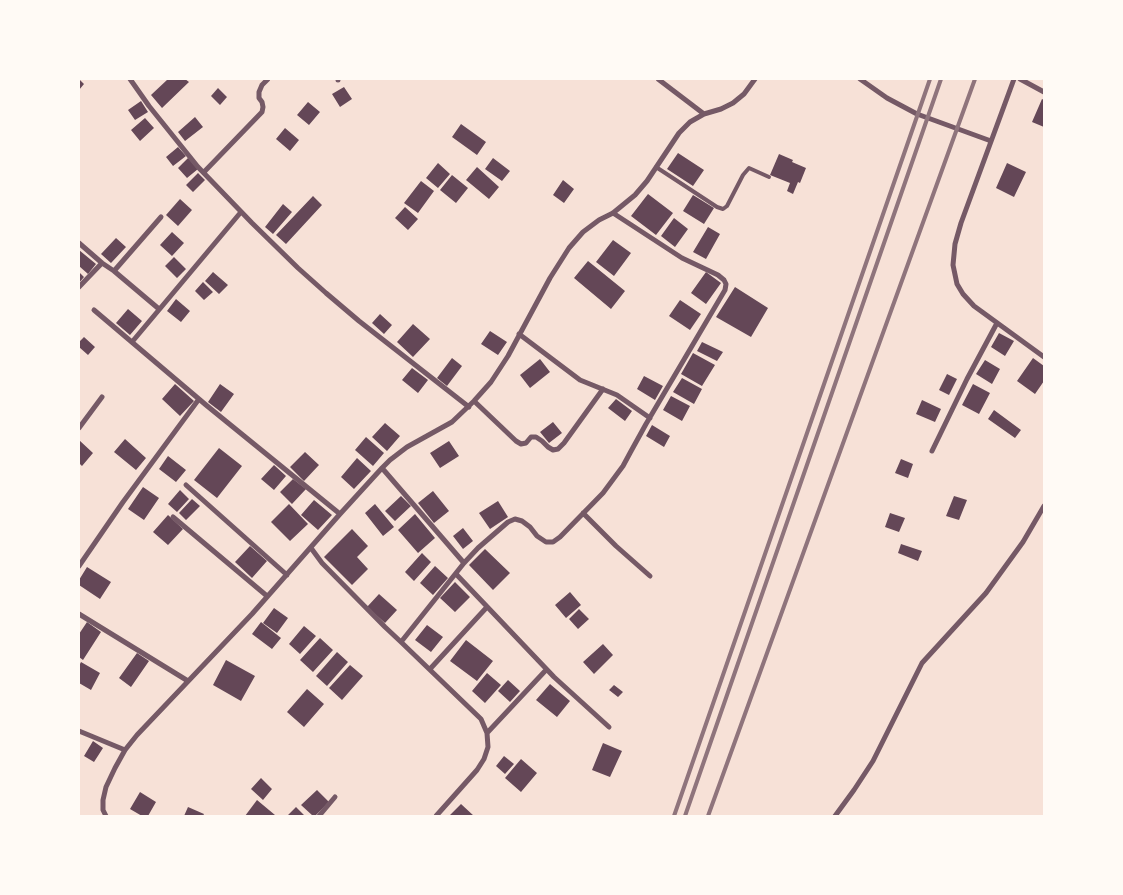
<!DOCTYPE html>
<style>
body{margin:0}
#map{position:relative;width:1123px;height:895px;overflow:hidden;background:#f7e1d7;font-family:Bitter,serif}
canvas{display:block}
.frame{position:absolute;inset:0;border:80px solid #fffaf5;pointer-events:none}
</style>
<div id="map">
<canvas width="1123" height="895"></canvas>
<div class="frame"></div>
</div>
<script>
const g = document.querySelector('canvas').getContext('2d');
g.lineJoin = 'round';
function fillPath(path, color) {
  g.fillStyle = color;
  g.fill(path, 'evenodd');
}
function toPath(rows) {
  const path = new Path2D();
  for (const r of rows) {
    path.moveTo(r[0], r[1]);
    for (let i = 2; i < r.length; i += 2) path.lineTo(r[i], r[i + 1]);
  }
  return path;
}
function strokePath(path, color, width, dash) {
  g.strokeStyle = color;
  g.lineWidth = width;
  g.lineCap = dash ? 'butt' : 'round';
  g.setLineDash(dash || []);
  g.stroke(path);
}
fillPath(toPath([
 [79,79,84,84,79,90],
 [168,79,185,79,189,82,162,108,151,95],
 [344,87,352,99,340,107,332,94],
 [218,88,227,97,220,105,211,96],
 [1042,99,1044,100,1044,127,1032,122],
 [141,101,148,112,135,120,128,110],
 [308,102,320,112,309,125,297,115],
 [195,117,203,127,185,141,178,132],
 [145,118,154,128,140,141,131,130],
 [461,124,486,142,477,155,452,137],
 [285,128,299,140,290,151,276,139],
 [178,147,186,156,173,166,166,157],
 [678,153,704,170,693,186,667,169],
 [779,154,793,160,792,162,806,168,800,183,798,182,793,194,787,191,790,183,770,175],
 [188,158,198,169,187,178,178,168],
 [493,158,510,171,502,181,485,169],
 [438,163,450,174,438,188,426,178],
 [1007,163,1026,172,1014,197,996,188],
 [477,167,499,187,489,199,466,180],
 [198,173,205,180,193,192,186,185],
 [452,175,468,188,456,203,440,190],
 [563,180,574,189,564,203,553,195],
 [421,181,434,191,418,213,404,203],
 [648,194,673,213,656,235,631,216],
 [693,195,714,208,704,224,683,211],
 [313,196,322,205,286,244,276,235],
 [180,199,192,210,178,226,166,215],
 [283,204,292,212,273,234,265,227],
 [405,207,418,219,408,230,395,218],
 [674,218,688,229,675,247,661,236],
 [708,227,720,234,706,259,693,252],
 [172,232,184,243,172,256,160,245],
 [116,238,126,247,111,263,101,254],
 [613,240,631,253,614,276,596,262],
 [79,250,96,264,88,274,79,266],
 [174,257,186,269,177,278,165,266],
 [588,261,625,291,611,309,574,278],
 [79,272,84,277,79,283],
 [213,272,228,285,219,294,205,281],
 [706,272,721,283,706,304,691,293],
 [203,282,213,292,204,300,195,291],
 [735,287,768,308,751,337,716,317],
 [176,299,190,311,181,322,167,311],
 [680,300,701,314,690,330,669,316],
 [128,309,142,321,130,335,116,323],
 [380,314,392,325,384,334,372,323],
 [413,324,430,339,413,357,397,342],
 [490,331,507,342,498,355,481,344],
 [999,333,1014,341,1005,356,991,347],
 [84,337,95,347,88,355,79,347,79,342],
 [702,342,723,352,717,361,697,351],
 [693,353,715,365,702,386,681,374],
 [452,358,462,366,447,386,437,378],
 [1033,358,1044,366,1044,381,1035,394,1017,381],
 [540,359,550,372,530,388,520,375],
 [985,360,1000,369,992,384,976,374],
 [412,368,428,380,418,393,402,380],
 [947,374,957,379,949,395,939,390],
 [644,376,663,386,655,400,637,389],
 [682,378,702,389,694,404,673,392],
 [175,384,194,401,180,416,162,399],
 [220,384,234,394,221,412,208,402],
 [973,384,990,393,979,414,962,405],
 [671,396,690,406,682,421,663,410],
 [616,399,632,411,625,421,608,408],
 [922,400,941,409,935,422,916,414],
 [994,410,1021,430,1015,438,988,419],
 [553,422,562,433,549,443,540,432],
 [385,423,400,436,387,451,372,437],
 [652,425,670,436,664,447,646,436],
 [366,437,384,453,373,466,355,450],
 [125,439,146,458,136,470,114,452],
 [79,440,93,453,82,466,79,463],
 [449,441,459,456,440,468,430,453],
 [219,448,242,466,217,498,194,480],
 [305,452,319,465,304,481,290,467],
 [168,456,186,470,176,482,159,469],
 [357,458,371,471,354,489,341,477],
 [901,459,913,464,908,478,895,473],
 [274,465,286,476,274,490,261,479],
 [293,479,306,489,292,504,280,492],
 [143,487,159,498,144,520,128,509],
 [180,490,189,499,177,512,168,504],
 [433,491,449,511,434,523,418,503],
 [401,496,411,506,395,521,385,511],
 [954,496,967,500,959,520,946,516],
 [192,499,200,506,186,520,179,513],
 [314,500,332,515,318,530,301,515],
 [498,501,508,517,490,529,479,513],
 [289,504,308,524,290,541,271,522],
 [375,504,394,527,383,536,365,513],
 [890,513,905,518,899,532,885,527],
 [415,514,435,538,418,553,398,530],
 [168,515,183,529,168,545,153,532],
 [463,528,473,541,463,549,453,536],
 [352,529,368,546,357,557,368,569,352,585,324,557],
 [901,544,922,551,918,561,898,553],
 [250,546,267,561,252,578,235,562],
 [485,549,510,573,493,590,469,565],
 [422,553,431,562,414,581,405,572],
 [435,566,448,578,433,595,420,583],
 [87,567,111,582,100,599,79,585,79,580],
 [455,582,470,597,455,612,440,598],
 [570,592,581,605,566,618,555,605],
 [379,594,397,610,385,623,367,607],
 [274,608,288,618,277,633,263,623],
 [579,609,589,619,578,629,569,619],
 [87,622,101,632,83,660,79,657,79,634],
 [261,622,281,638,272,649,252,634],
 [427,625,443,637,431,652,415,640],
 [304,626,316,636,300,654,289,644],
 [320,638,333,650,313,672,300,660],
 [466,640,493,661,477,681,450,661],
 [603,644,613,655,594,674,583,662],
 [337,652,348,662,327,686,316,676],
 [137,653,149,661,131,687,119,678],
 [226,660,255,676,241,701,213,685],
 [81,662,100,673,91,690,79,683,79,666],
 [350,665,363,676,342,700,329,688],
 [487,673,501,685,485,703,472,691],
 [508,680,520,691,510,702,498,691],
 [550,684,570,701,557,717,536,700],
 [614,685,623,692,618,697,609,690],
 [307,689,324,704,304,727,287,712],
 [93,741,103,748,94,762,84,756],
 [603,743,622,751,610,777,592,770],
 [504,756,514,764,505,774,496,766],
 [521,759,537,773,521,792,505,778],
 [261,778,272,789,263,800,251,789],
 [317,790,329,802,315,816,313,816,301,805],
 [140,792,156,802,148,816,142,816,130,809],
 [257,800,275,815,274,816,245,816],
 [461,804,474,816,449,816],
 [188,807,204,814,203,816,184,816],
 [296,807,305,816,287,816]
]), '#644757');
strokePath(toPath([
 [656,167,717,207,723,209,727,206,743,175,749,168,769,177]
]), '#755966', 4);
strokePath(toPath([
 [130,79,149,106,198,167,252,223,298,268,326,293,359,321,469,407],
 [658,79,704,114],
 [860,79,887,98,917,114,991,141],
 [1014,79,961,223,955,244,953,265,957,284,963,294,974,306,1044,357],
 [1020,79,1044,92],
 [338,80,338,79],
 [204,172,262,112,263,107,262,102,259,98,259,92,262,85,268,79],
 [79,243,102,263],
 [114,271,161,217],
 [79,287,102,263,114,271,159,309],
 [94,310,206,405,340,514],
 [519,334,580,380,617,395,650,418],
 [132,342,241,212],
 [474,401,516,441,521,444,526,443,531,437,536,437,542,441,548,447,553,450,558,449,564,443,603,389],
 [79,428,102,397],
 [932,451,967,379,997,323],
 [382,468,464,563],
 [186,485,287,575],
 [583,513,616,546,650,576],
 [173,517,267,596],
 [311,548,322,563,385,627,401,642,481,719,487,733,488,747,484,759,477,770,436,816],
 [79,566,123,502,199,399],
 [456,574,554,677,609,727],
 [79,614,188,681],
 [401,642,464,563,478,548,508,522,515,519,522,521,530,527,537,536,546,542,553,542,560,537,603,493,623,466,630,453,646,424,725,290,726,284,724,280,718,275,682,258,613,213],
 [430,669,487,607],
 [79,731,125,750],
 [487,733,546,670],
 [106,816,103,810,103,800,106,787,115,768,125,750,137,735,252,614,340,514,382,468,390,460,407,447,452,422,474,401,491,382,508,356,550,278,569,248,583,232,599,220,613,213,635,195,647,181,679,133,690,122,704,114,721,109,733,103,744,94,755,79],
 [319,816,335,797],
 [835,816,854,790,873,761,922,663,986,593,1023,542,1044,506]
]), '#755966', 5);
strokePath(toPath([
 [674,816,930,79],
 [685,816,941,79],
 [708,816,975,79]
]), '#8f747c', 4);
</script>
